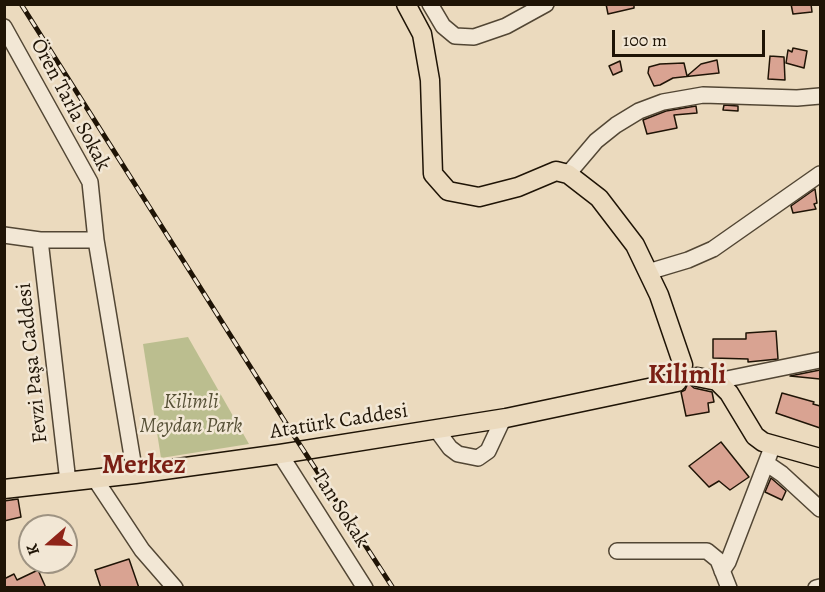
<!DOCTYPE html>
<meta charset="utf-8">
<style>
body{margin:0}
#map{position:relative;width:825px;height:592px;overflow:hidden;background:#ebdabe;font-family:Alegreya,serif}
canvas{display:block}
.frame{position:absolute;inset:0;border:6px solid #1f1406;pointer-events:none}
.north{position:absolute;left:18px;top:514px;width:60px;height:60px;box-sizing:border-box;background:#f2e7d5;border:2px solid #9e9382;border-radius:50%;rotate:250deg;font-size:16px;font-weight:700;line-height:24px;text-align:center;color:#1f1406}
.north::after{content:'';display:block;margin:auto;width:21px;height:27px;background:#8f2418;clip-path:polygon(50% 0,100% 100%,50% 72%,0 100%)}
.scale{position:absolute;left:612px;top:30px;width:153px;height:27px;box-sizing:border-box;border:3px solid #1f1406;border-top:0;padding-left:8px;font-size:18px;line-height:21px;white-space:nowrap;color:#1f1406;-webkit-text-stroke:4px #f2e7d5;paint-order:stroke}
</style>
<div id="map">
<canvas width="825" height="592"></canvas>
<div class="frame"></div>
<div class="north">K</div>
<div class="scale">100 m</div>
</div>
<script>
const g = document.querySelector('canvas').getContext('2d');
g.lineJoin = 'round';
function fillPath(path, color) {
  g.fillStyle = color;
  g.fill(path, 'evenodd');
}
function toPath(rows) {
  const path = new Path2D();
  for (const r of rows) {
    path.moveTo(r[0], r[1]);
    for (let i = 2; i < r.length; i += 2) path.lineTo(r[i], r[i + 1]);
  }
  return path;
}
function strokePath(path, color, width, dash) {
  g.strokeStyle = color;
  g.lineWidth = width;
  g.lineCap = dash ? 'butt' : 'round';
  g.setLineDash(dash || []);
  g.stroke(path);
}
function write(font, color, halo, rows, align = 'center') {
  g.font = font + ' Alegreya,serif';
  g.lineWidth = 5;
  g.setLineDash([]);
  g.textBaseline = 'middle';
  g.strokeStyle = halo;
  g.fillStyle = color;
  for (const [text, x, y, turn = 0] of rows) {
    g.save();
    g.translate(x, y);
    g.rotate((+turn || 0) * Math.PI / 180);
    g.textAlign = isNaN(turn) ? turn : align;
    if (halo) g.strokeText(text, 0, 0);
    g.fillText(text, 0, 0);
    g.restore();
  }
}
fillPath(toPath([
 [188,337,249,444,161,458,143,344]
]), '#bbbe8f');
const building = toPath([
 [606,4,634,4,634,8,608,14,606,4],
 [791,4,811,4,812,12,793,14,791,4],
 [793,48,807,51,804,68,786,63,788,50,792,52,793,48],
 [770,56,784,57,785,80,768,79,770,56],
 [717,60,719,73,673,78,660,85,654,86,648,73,649,67,660,64,684,63,687,76,701,64,717,60],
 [620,61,622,71,613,75,609,66,620,61],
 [724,105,738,106,738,111,723,110,724,105],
 [696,106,697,113,674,115,677,128,647,134,643,120,666,111,696,106],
 [815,189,817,203,814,204,816,209,793,213,791,206,815,189],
 [776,331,778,359,748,362,748,359,713,358,713,339,746,339,746,333,776,331],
 [820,370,820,379,790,376,820,370],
 [688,383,694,388,712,392,714,402,708,403,709,412,686,416,681,392,685,390,688,383],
 [782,393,814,402,813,404,820,406,820,428,776,413,782,393],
 [721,442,749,477,730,490,719,481,709,487,689,466,721,442],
 [771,478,786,491,782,500,765,492,771,478],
 [18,499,21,517,4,521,4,501,18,499],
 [129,559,139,588,101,588,95,570,129,559],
 [38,570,46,588,4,588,4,579,14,574,17,580,38,570]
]);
fillPath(building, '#d9a392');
strokePath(building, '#1f1406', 1.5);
const minor = toPath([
 [430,4,443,26,455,36,474,37,506,26,546,4],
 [4,27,90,182,96,240,135,474],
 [568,174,596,141,616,125,639,111,663,102,703,95,797,98,820,96],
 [4,235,40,240,96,240],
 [40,240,68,482],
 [648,272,688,260,713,249,820,174],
 [717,381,820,360],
 [436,429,450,448,458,454,478,458,488,451,503,419],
 [280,454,365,588],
 [766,463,782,474,820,509],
 [95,479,142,550,175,588],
 [617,551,707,551,718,560,729,588],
 [722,571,728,562,773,445],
 [816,588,820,587]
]);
const major = toPath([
 [406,4,422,34,430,80,433,174,448,191,479,197,518,187,556,171,568,174,599,198,635,245,659,295,683,365],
 [697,377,717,381,729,393,755,436,763,442,820,458],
 [4,489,135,474,280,454,506,418,677,382]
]);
strokePath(minor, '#524634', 18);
strokePath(major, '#1f1406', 21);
strokePath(minor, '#f2e7d5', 15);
strokePath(major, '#ebdabe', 18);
const rail = toPath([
 [21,4,289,428,393,588]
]);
strokePath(rail, '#1f1406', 5);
strokePath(rail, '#f2e7d5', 3, [9]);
write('21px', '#1f1406', '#f2e7d5', [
 ["Ören Tarla Sokak",70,105,62],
 ["Fevzi Paşa Caddesi",33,363,-96],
 ["Atatürk Caddesi",339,422,-9],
 ["Tan Sokak",340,509,57]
]);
write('italic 21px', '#565036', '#f2e7d5', [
 ["Kilimli",191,403],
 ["Meydan Park",191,427]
]);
write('bold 27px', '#7a1f14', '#f2e7d5', [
 ["Kilimli",687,376],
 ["Merkez",144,466]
]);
</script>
